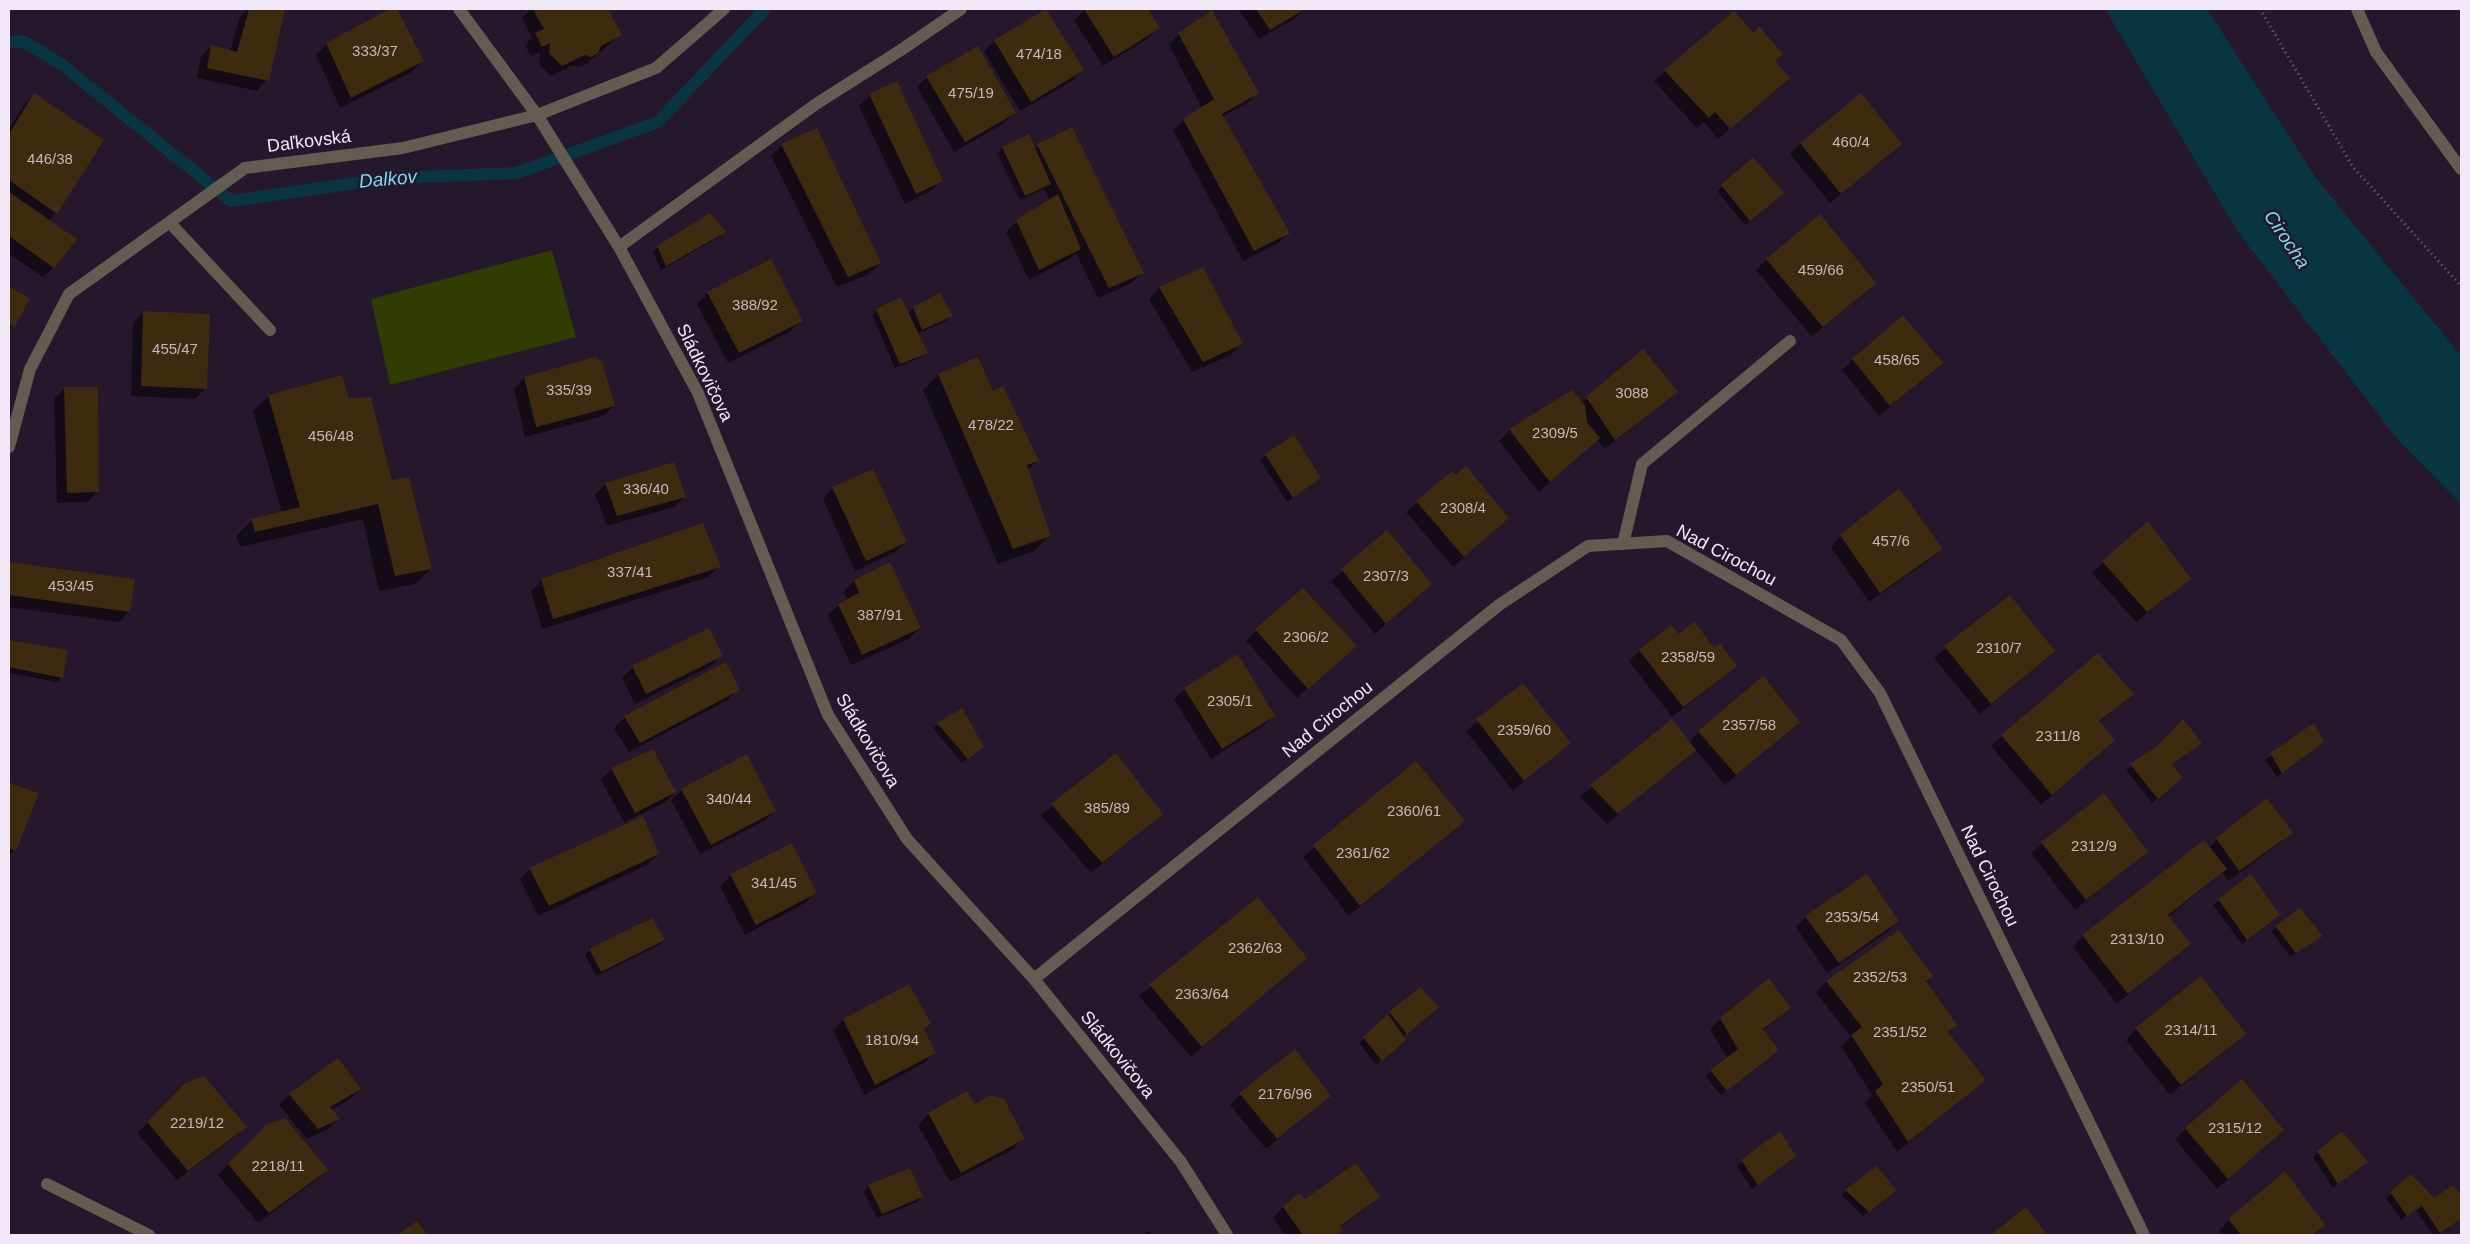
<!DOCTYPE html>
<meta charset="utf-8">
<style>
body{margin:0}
#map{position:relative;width:2470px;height:1244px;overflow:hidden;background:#25172c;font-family:Helvetica,sans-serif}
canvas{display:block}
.frame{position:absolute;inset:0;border:10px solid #f2e8f7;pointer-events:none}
</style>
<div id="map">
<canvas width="2470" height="1244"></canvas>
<div class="frame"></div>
</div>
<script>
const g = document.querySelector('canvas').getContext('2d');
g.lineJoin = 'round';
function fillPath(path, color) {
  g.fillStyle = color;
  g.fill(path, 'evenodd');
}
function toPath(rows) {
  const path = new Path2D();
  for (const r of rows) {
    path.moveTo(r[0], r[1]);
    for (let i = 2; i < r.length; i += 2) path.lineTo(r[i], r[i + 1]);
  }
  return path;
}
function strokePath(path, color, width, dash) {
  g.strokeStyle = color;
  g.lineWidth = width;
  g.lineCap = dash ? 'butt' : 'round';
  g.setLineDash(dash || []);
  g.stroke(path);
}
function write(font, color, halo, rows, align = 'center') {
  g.font = font + ' Helvetica,sans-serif';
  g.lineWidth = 5;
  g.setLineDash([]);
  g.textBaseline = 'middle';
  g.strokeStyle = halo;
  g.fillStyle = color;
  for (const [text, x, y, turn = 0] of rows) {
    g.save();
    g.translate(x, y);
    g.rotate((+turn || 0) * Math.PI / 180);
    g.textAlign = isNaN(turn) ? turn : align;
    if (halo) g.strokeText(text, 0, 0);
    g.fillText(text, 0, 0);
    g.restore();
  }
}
fillPath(toPath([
 [552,250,576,337,390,385,371,299]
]), '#303c00');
fillPath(toPath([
 [2105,9,2207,9,2316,178,2461,356,2461,504,2397,439,2238,232]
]), '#093542');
fillPath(toPath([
 [248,9,283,11,267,80,257,91,197,78,201,57,211,46,230,51,240,17],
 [393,9,395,9,422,61,412,72,340,108,316,55,327,44],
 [531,9,607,9,620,35,586,64,579,67,573,65,551,76,539,64,540,52,531,57,525,45,532,38,522,18],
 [1086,9,1146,9,1158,28,1148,38,1103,66,1074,20],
 [1238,9,1304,9,1295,18,1259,39],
 [1734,13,1788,78,1718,139,1704,122,1697,128,1654,81],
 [1179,34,1257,93,1247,103,1222,117,1288,232,1278,243,1243,261,1173,130,1184,120,1202,108,1169,45],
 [995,41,1082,70,1072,81,1020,111,984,51],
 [927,77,1014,113,1003,124,954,152,917,87],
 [35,94,56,213,49,221,54,267,43,277,9,254,9,129,24,105],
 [870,95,942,180,931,191,905,204,859,106],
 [1071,129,1142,273,1132,283,1098,298,1076,253,1069,259,1029,280,1006,232,1017,221,1050,201,1044,189,1020,200,997,153,1002,148,1028,136,1034,149],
 [1800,144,1889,154,1830,203,1790,154],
 [782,145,880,263,869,274,837,287,771,156],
 [1753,159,1777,198,1745,225,1717,191],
 [724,232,719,237,661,270,653,252,658,247],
 [1767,259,1874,283,1812,337,1756,270],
 [770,261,802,320,791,331,728,363,697,304,708,293],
 [1202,269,1241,344,1231,355,1192,372,1149,299,1159,288],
 [9,288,28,298,9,331],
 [913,308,951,316,946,321,917,334,926,352,921,357,895,368,872,315,877,310,908,314],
 [143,312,206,388,195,399,131,396,133,323],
 [1853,359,1941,363,1879,416,1842,370],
 [938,375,993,393,1037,461,1027,471,1050,535,1034,551,998,564,923,390],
 [524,378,614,406,603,416,525,437,514,389],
 [65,388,98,491,88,502,57,503,54,398],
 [1571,392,1582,403,1587,398,1676,392,1604,449,1597,439,1539,492,1499,441,1510,430],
 [269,396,348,400,391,482,431,569,415,584,379,591,363,519,240,547,236,536,252,520,282,513,253,411],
 [1294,437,1314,483,1287,502,1260,460],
 [1452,472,1497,528,1453,567,1406,512],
 [606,484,685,497,674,507,607,526,595,494],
 [833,488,905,542,895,552,855,571,823,499],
 [2147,523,2189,579,2136,622,2092,573],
 [1387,532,1420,594,1375,634,1331,581],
 [1841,536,1941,549,1931,559,1869,602,1831,547],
 [9,563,134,580,129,612,119,622,9,607],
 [890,564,920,628,909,639,851,665,828,615,839,605,847,601,844,592,854,581],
 [719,566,709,577,542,629,531,591,542,580],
 [2010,597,2042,661,1980,714,1934,658],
 [1256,630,1344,656,1297,698,1246,641],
 [9,641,67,651,62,677,57,682,9,673],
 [1714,650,1735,666,1672,717,1629,661,1640,651],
 [721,655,711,666,635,704,622,678,633,667],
 [1523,684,1570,743,1513,791,1466,731],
 [738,689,728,700,629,752,614,728,625,717],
 [1185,689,1274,716,1263,726,1211,759,1174,699],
 [2133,694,2099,722,2114,740,2041,805,1991,746,2002,736],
 [1672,720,1689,742,1699,731,1787,732,1725,785,1695,749,1607,824,1580,797],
 [938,724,983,747,962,763,933,728],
 [2313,724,2323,742,2277,777,2265,760],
 [2158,747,2171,765,2176,783,2152,803,2126,770],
 [653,751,675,792,664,803,624,822,601,780,611,769],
 [1116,755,1162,814,1091,873,1041,815],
 [1416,762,1463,821,1349,916,1303,857],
 [9,784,37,793,15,850,9,856],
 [682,790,775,811,764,821,700,854,671,800],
 [2103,794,2146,852,2075,910,2031,853],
 [2291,833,2280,843,2228,881,2223,872,2168,917,2189,944,2117,1004,2073,947,2083,936,2209,848,2217,839],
 [658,854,647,865,538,916,520,879,530,869],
 [731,875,815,893,805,903,745,935,720,886],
 [2250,876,2273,920,2242,944,2213,905],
 [1257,899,1305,958,1191,1057,1139,996],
 [1806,917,1897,921,1887,932,1827,973,1796,927],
 [2276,926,2321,935,2290,957,2271,931],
 [1899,932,1932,976,1926,982,1955,1025,1948,1033,1984,1080,1897,1152,1865,1103,1872,1095,1841,1046,1851,1037,1816,993,1826,982],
 [664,940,659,945,596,976,585,955,590,950],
 [1789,1008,1763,1031,1778,1050,1721,1095,1705,1076,1727,1058,1710,1029,1721,1019],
 [1432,1012,1402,1037,1399,1045,1376,1065,1359,1043,1390,1013],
 [843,1020,923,1030,934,1053,924,1063,864,1095,833,1030],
 [2136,1029,2245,1034,2170,1095,2126,1040],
 [338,1060,360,1089,349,1100,331,1110,338,1119,328,1129,307,1139,279,1105,289,1095],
 [186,1084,245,1127,235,1137,177,1180,137,1133],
 [966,1092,974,1106,1023,1139,1012,1150,950,1182,918,1125,928,1114],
 [1240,1094,1330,1096,1266,1149,1230,1105],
 [267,1126,327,1170,316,1180,258,1223,218,1175],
 [2186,1129,2283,1130,2217,1189,2175,1139],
 [1779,1133,1789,1161,1752,1189,1737,1166],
 [2318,1152,2367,1162,2333,1188,2313,1157],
 [2411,1176,2434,1199,2453,1187,2461,1197,2461,1219,2438,1235,2433,1235,2416,1210,2401,1220,2386,1198],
 [869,1186,922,1197,917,1202,877,1218,864,1192],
 [1846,1191,1890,1194,1863,1216,1841,1195],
 [1379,1197,1339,1228,1340,1231,1336,1235,1285,1235,1273,1218,1283,1207,1304,1201],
 [2025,1209,2046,1235,1993,1235],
 [2229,1220,2323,1225,2313,1235,2222,1235,2219,1230],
 [1149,1231,1152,1235,1141,1235]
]), '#0007');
strokePath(toPath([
 [9,43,23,41,61,64,231,201,391,178,517,173,658,122,765,9]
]), '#093542', 12);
fillPath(toPath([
 [249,9,285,10,269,81,207,68,211,45,237,52],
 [390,9,397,9,424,61,351,98,326,43],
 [533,9,608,9,622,35,601,46,598,53,591,57,584,55,562,66,549,53,550,43,542,47,535,33,544,29],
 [1046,9,1084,70,1031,102,994,40],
 [1084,9,1148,9,1160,28,1114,57],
 [1256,9,1305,9,1270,30],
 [1212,10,1259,93,1222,114,1290,233,1254,251,1183,119,1214,99,1178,33],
 [1734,11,1754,33,1759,26,1783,54,1775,61,1790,78,1730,129,1715,112,1709,118,1664,70],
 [978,46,1016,113,965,142,926,76],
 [897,81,943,181,916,194,869,94],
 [34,93,104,140,57,214,9,180,9,134],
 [1861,93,1902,144,1841,194,1800,143],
 [1072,127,1144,273,1109,288,1037,144],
 [817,128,881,263,848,277,781,144],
 [1029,134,1051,184,1025,196,1002,147],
 [1753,157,1784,193,1750,221,1721,185],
 [9,192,77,239,54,268,9,236],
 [1058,194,1081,249,1039,270,1016,220],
 [710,213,726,232,666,266,657,246],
 [1820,214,1876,283,1823,327,1766,259],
 [771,259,803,321,739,353,707,292],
 [1203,267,1243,344,1203,362,1159,287],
 [9,287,30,298,15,327,9,324],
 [940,293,953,316,922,330,913,307],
 [901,297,928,353,900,364,876,309],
 [143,311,210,314,207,389,141,386],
 [1903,315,1943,363,1890,406,1852,359],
 [1643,349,1678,392,1615,440,1586,397],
 [595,357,602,362,615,406,536,427,524,377],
 [978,357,993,391,1003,386,1039,461,1027,465,1051,536,1013,549,938,374],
 [342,375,349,398,371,397,392,480,409,477,432,569,395,576,378,504,255,532,251,519,300,507,268,395],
 [64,387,98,387,99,492,67,493],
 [1572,390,1585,405,1587,422,1600,438,1550,482,1509,429],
 [1294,435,1321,478,1293,498,1265,454],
 [674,462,686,497,617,516,605,483],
 [1466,466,1509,518,1464,557,1416,501,1452,471,1456,475],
 [873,469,907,542,866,561,832,487],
 [1899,488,1943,549,1880,593,1840,535],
 [2148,521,2191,579,2147,612,2102,561],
 [703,523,721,567,553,619,541,579],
 [1387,530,1432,584,1386,624,1341,569],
 [9,562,135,579,130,612,9,595],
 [890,562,921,628,862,655,838,604,859,593,854,580],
 [1303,588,1357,646,1308,689,1255,629],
 [2010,595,2055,651,1991,704,1944,646],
 [1694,621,1714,648,1720,643,1737,666,1683,707,1639,650,1671,625,1679,634],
 [709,628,723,656,646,694,632,666],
 [9,640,68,650,63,678,9,667],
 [2098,653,2134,694,2099,721,2115,740,2052,795,2001,735],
 [1238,654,1275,716,1222,749,1184,688],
 [726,662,740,690,640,743,624,716],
 [1763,676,1800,722,1736,775,1698,731],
 [1523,683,1571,743,1524,781,1476,719],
 [962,708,984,747,968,759,937,723],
 [1672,719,1696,750,1618,814,1590,785],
 [2183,719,2202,743,2172,764,2182,778,2158,799,2130,764,2157,746],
 [2314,723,2324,742,2282,773,2270,753],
 [653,749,676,792,635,813,611,768],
 [1116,753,1163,814,1102,863,1051,804],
 [747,754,776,811,711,845,681,789],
 [1416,761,1465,821,1360,906,1313,845],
 [9,783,39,793,16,851,9,848],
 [2104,793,2148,852,2086,900,2041,842],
 [2267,798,2293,833,2239,871,2216,838],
 [643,816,659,854,549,906,529,868],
 [2204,840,2227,869,2168,915,2191,944,2128,994,2082,935],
 [792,843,817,893,756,925,730,874],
 [1867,874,1899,921,1839,963,1805,916],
 [2251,874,2280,915,2247,940,2218,899],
 [1258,897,1307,958,1202,1047,1149,984],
 [2300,908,2323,936,2296,953,2275,926],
 [652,918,665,940,601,972,589,949],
 [1899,930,1933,976,1926,981,1957,1025,1948,1032,1986,1080,1908,1142,1875,1091,1883,1084,1851,1035,1862,1027,1826,981],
 [2201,976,2246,1034,2181,1085,2135,1028],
 [1769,978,1791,1008,1763,1029,1779,1050,1727,1091,1710,1070,1738,1049,1720,1018],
 [909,984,931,1023,924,1029,936,1053,875,1085,843,1019],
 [1420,987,1439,1007,1407,1034,1389,1012],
 [1388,1014,1406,1040,1382,1061,1363,1037],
 [1295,1049,1331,1096,1277,1139,1239,1093],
 [338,1058,361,1089,330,1107,340,1119,318,1129,289,1094],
 [204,1076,247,1127,188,1171,147,1122,185,1083],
 [2242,1079,2284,1130,2228,1179,2185,1128],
 [967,1091,975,1104,990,1095,1004,1099,1025,1139,961,1173,928,1113],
 [285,1118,328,1170,269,1213,228,1164,266,1125],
 [1780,1131,1796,1156,1758,1185,1741,1160],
 [2342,1131,2368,1162,2338,1184,2317,1151],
 [1356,1163,1380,1197,1340,1226,1342,1231,1336,1235,1303,1235,1283,1207,1299,1193,1305,1199],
 [1876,1166,1897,1190,1869,1212,1845,1190],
 [910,1168,923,1197,882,1214,868,1185],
 [2285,1171,2325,1225,2312,1235,2241,1235,2228,1219],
 [2411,1174,2434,1198,2453,1185,2461,1195,2461,1219,2440,1233,2422,1206,2407,1216,2390,1192],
 [2026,1207,2047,1235,1991,1235],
 [417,1221,427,1235,397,1235]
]), '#3e2a0e');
strokePath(toPath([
 [2260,9,2353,167,2461,286]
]), '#75687b', 3, [1, 4]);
strokePath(toPath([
 [459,9,537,115,619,247,698,393,828,715,907,839,1034,979,1181,1162,1227,1235],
 [2357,9,2376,52,2461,169],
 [170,223,270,330],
 [619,247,816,104,901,50,961,9],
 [9,447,30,369,69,294,245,168,403,148,537,115,656,68,724,9],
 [1623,544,1642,464,1790,341],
 [1034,979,1499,605,1588,546,1667,541,1841,640,1880,693,2144,1235],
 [47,1184,149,1235]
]), '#625c51', 12);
write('15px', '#c5b8bd', null, [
 ["333/37",375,52],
 ["474/18",1039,55],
 ["475/19",971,94],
 ["460/4",1851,143],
 ["446/38",50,160],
 ["459/66",1821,271],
 ["388/92",755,306],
 ["455/47",175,350],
 ["458/65",1897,361],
 ["335/39",569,391],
 ["3088",1632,394],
 ["478/22",991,426],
 ["2309/5",1555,434],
 ["456/48",331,437],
 ["336/40",646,490],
 ["2308/4",1463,509],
 ["457/6",1891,542],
 ["337/41",630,573],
 ["2307/3",1386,577],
 ["453/45",71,587],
 ["387/91",880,616],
 ["2306/2",1306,638],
 ["2310/7",1999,649],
 ["2358/59",1688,658],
 ["2305/1",1230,702],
 ["2357/58",1749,726],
 ["2359/60",1524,731],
 ["2311/8",2058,737],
 ["340/44",729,800],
 ["385/89",1107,809],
 ["2360/61",1414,812],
 ["2312/9",2094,847],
 ["2361/62",1363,854],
 ["341/45",774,884],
 ["2353/54",1852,918],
 ["2313/10",2137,940],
 ["2362/63",1255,949],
 ["2352/53",1880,978],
 ["2363/64",1202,995],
 ["2314/11",2191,1031],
 ["2351/52",1900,1033],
 ["1810/94",892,1041],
 ["2350/51",1928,1088],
 ["2176/96",1285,1095],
 ["2219/12",197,1124],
 ["2315/12",2235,1129],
 ["2218/11",278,1167]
]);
write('18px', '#f2e8f7', '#25172c', [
 ["Daľkovská",309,142,-7],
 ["Sládkovičova",704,373,64],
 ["Nad Cirochou",1726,556,28],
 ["Nad Cirochou",1328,720,-39],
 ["Sládkovičova",867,741,59],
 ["Nad Cirochou",1989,876,64],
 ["Sládkovičova",1117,1055,51]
]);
write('italic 19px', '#7fd6f4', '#25172c', [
 ["Dalkov",388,180,-5],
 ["Cirocha",2286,240,56]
]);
</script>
